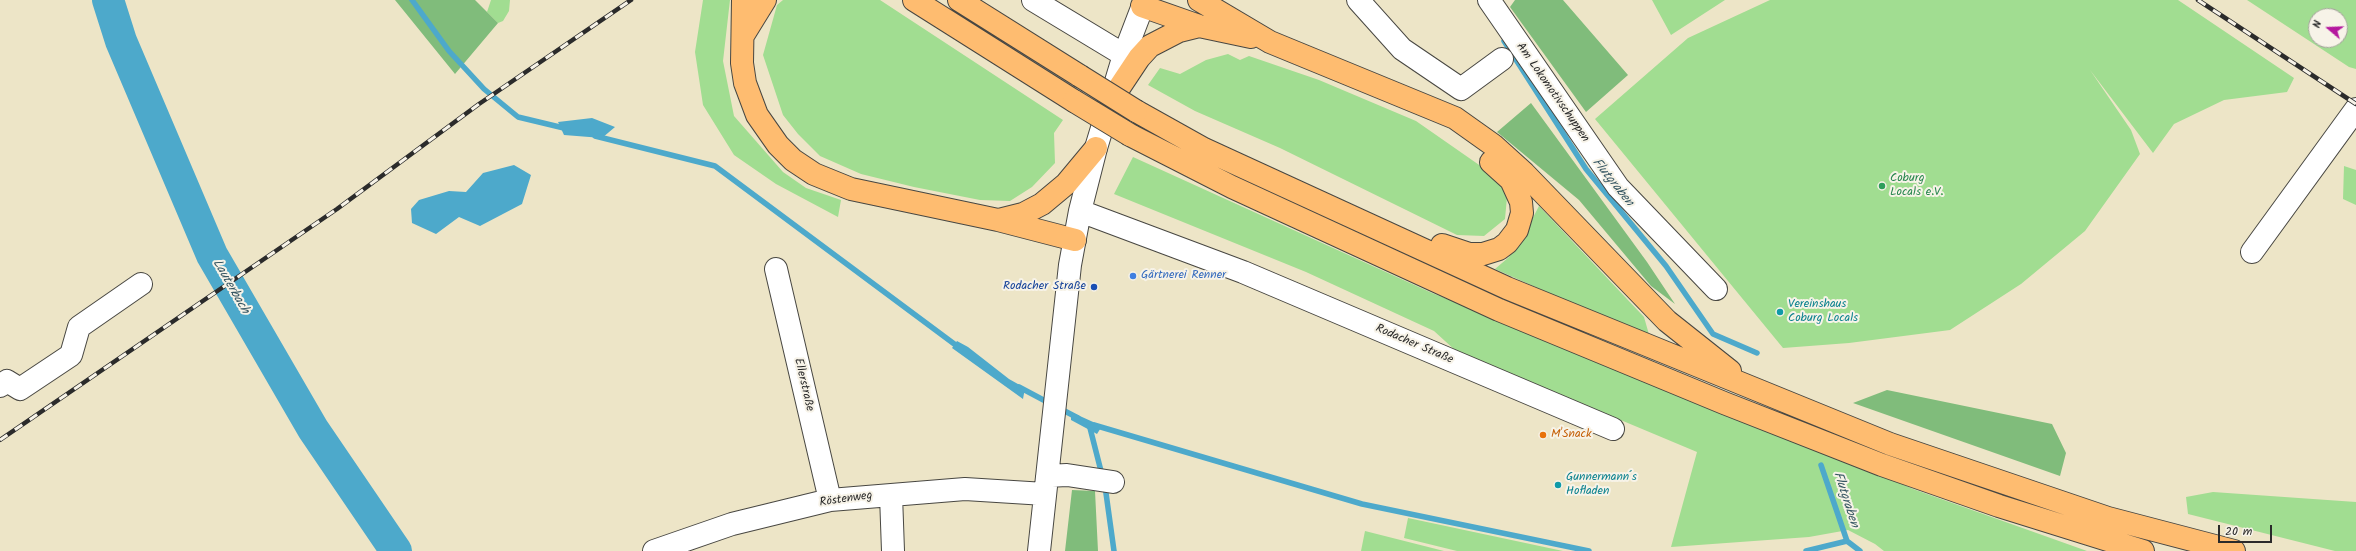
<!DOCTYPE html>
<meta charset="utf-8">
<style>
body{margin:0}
#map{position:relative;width:2356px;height:551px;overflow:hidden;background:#ede5c7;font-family:Kalam,sans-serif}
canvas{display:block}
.north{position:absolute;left:2308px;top:8px;width:40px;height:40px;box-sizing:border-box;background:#f7f3e8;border:1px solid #a5a39c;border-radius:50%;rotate:289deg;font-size:11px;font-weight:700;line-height:16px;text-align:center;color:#2b2b2b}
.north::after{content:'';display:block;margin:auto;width:14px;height:18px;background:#b5179e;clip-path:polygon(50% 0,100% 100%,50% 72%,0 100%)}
.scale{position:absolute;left:2218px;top:525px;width:54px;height:18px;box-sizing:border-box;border:2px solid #2b2b2b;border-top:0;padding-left:5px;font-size:12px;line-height:14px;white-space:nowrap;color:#2b2b2b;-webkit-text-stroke:3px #f7f3e8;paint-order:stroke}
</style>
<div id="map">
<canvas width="2356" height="551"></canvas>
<div class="north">N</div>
<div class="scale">20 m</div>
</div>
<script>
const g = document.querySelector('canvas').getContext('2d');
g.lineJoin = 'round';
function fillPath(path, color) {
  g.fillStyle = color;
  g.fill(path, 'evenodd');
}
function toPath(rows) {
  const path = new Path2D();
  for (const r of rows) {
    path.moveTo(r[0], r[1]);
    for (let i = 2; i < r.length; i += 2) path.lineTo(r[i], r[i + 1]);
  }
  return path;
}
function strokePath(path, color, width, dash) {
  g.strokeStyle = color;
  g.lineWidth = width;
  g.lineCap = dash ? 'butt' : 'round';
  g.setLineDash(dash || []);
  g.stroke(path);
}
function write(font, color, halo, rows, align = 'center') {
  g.font = font + ' Kalam,sans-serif';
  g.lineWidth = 4;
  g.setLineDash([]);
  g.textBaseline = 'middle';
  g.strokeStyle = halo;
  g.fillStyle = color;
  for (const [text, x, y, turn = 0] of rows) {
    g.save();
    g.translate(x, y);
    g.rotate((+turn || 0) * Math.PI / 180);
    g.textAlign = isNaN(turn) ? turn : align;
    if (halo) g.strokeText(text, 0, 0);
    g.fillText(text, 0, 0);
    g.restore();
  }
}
fillPath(toPath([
 [491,0,510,0,509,11,503,21,498,23,487,12],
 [703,0,730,0,723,61,734,116,783,172,806,188,841,200,838,217,776,184,734,155,703,105,695,52],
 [783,0,880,0,1063,120,1054,133,1055,163,1032,187,1010,201,980,200,914,187,861,174,820,156,798,134,783,115,763,55,777,5],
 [1652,0,1725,0,1671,35],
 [1770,0,2178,0,2294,78,2287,92,2224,100,2174,124,2153,153,2090,70,2131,130,2140,154,2085,231,2021,284,1950,330,1849,343,1783,348,1595,119,1688,38],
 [2247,0,2356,0,2356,69,2349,67],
 [2316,16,2340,16,2340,40,2316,40],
 [1228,54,1240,60,1249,56,1319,80,1416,121,1505,183,1507,197,1505,219,1484,236,1457,235,1280,148,1195,111,1148,85,1160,68,1180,74,1206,60],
 [1133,157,1432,293,1787,433,1913,489,2087,551,1884,551,1875,544,1848,530,1809,537,1671,547,1697,452,1456,351,1434,331,1306,272,1114,194],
 [2344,166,2356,170,2356,205,2343,199],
 [1539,206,1644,317,1650,338,1495,269,1509,257,1523,237],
 [2213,492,2356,502,2356,551,2335,551,2188,514,2186,497],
 [1408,518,1563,551,1457,551,1404,538],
 [1365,531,1444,551,1361,551]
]), '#a1dd91');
fillPath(toPath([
 [395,0,475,0,498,23,455,74],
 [1515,0,1563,0,1628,75,1586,112,1510,7],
 [1531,103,1647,262,1675,304,1651,286,1579,200,1497,132],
 [1887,390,2052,424,2066,453,2060,476,1853,403],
 [1072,490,1095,491,1098,551,1065,551]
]), '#80bc7b');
fillPath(toPath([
 [592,118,615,127,602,138,564,135,558,122],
 [514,165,531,175,522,204,480,226,459,217,436,234,412,223,411,209,419,200,449,191,466,192,483,173],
 [957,341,968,347,1009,379,1025,388,1023,399,952,348],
 [1071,412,1102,426,1097,434,1071,420]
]), '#4da9cb');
strokePath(toPath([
 [412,0,449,51,484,89,518,117,568,129],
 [1504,41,1586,169,1666,266,1713,334,1757,353],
 [595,136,715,166,961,349],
 [1019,387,1051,404],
 [1059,408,1078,418],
 [1089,424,1102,475],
 [1094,425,1362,504,1589,551],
 [1821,465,1847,541],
 [1105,486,1114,551],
 [1806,551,1847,541,1860,551]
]), '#4da9cb', 5.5);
strokePath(toPath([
 [108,0,121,41,212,255,313,429,396,551]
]), '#4da9cb', 32);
const minor = toPath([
 [1033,0,1124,55],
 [1358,0,1402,49,1461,89,1502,59],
 [1489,0,1618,187,1716,289],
 [1080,211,1243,272,1613,429],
 [2252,252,2356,109],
 [776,269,830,500],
 [0,386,7,381,20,389,71,355,79,327,141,284],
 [1047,476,1067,475,1113,482],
 [891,495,893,551],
 [654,551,732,524,830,500,965,489,1045,494],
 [1039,551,1070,265,1080,211,1096,148,1124,55,1145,0]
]);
const highway = toPath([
 [743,0,742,63,745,83,757,115,778,145,793,160,814,174,851,189,998,220,1075,240],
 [914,0,1074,101],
 [959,0,1080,76],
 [1199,0,1270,42,1455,118,1493,145,1524,173,1667,321,1730,371],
 [1142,6,1199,26,1251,37],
 [744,34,765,0],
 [1109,103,1139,58,1150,46,1179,31,1199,26],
 [1136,111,1204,149,1507,288,1890,444,2108,518,2234,551],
 [1130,135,1232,187,1499,310,1724,403,1882,465,1999,506,2143,551],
 [999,220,1023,214,1042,204,1066,184,1096,148],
 [1442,245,1469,254,1483,254,1499,249,1507,243,1517,230,1522,213,1521,202,1511,180,1491,162]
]);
strokePath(minor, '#484742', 24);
strokePath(highway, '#484742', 24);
strokePath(minor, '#fff', 22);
strokePath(highway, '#febc70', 22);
const rail = toPath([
 [2198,0,2356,104],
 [0,440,337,209,479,104,631,0]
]);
strokePath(rail, '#2b2b2b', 4.5);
strokePath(rail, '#f7f3e8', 3, [9]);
const highwayBridge = toPath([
 [1080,76,1136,111],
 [1074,101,1130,135]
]);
strokePath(highwayBridge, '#484742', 24, []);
strokePath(highwayBridge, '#febc70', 22);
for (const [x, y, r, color] of [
 [1882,186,4,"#2e9e5b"],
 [1133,276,4,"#3f7fe0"],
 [1094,287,4,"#1a4fb4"],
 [1780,312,4,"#0f9aa8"],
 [1543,435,4,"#e8710a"],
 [1558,485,4,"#0f9aa8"]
]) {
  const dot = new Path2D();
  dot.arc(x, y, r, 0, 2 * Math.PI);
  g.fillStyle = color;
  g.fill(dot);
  strokePath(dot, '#f7f3e8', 1.5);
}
write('12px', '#2b2b2b', '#f7f3e8', [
 ["Am Lokomotivschuppen",1552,93,55],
 ["Rodacher Straße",1414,345,23],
 ["Ellerstraße",803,385,77],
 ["Röstenweg",846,500,-8]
]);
write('12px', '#27864d', '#f7f3e8', [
 ["Coburg",1890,179],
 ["Locals e.V.",1890,193]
], 'left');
write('12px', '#366cbe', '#f7f3e8', [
 ["Gärtnerei Renner",1141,276]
], 'left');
write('12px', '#164399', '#f7f3e8', [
 ["Rodacher Straße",1086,287]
], 'right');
write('12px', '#0d838f', '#f7f3e8', [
 ["Vereinshaus",1788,305],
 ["Coburg Locals",1788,319],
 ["Gunnermann´s",1566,478],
 ["Hofladen",1566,492]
], 'left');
write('12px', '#c56008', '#f7f3e8', [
 ["M'Snack",1551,435]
], 'left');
write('italic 13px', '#375763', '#f7f3e8', [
 ["Flutgraben",1612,183,51],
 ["Lauterbach",230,287,60],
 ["Flutgraben",1845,500,72]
]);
</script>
